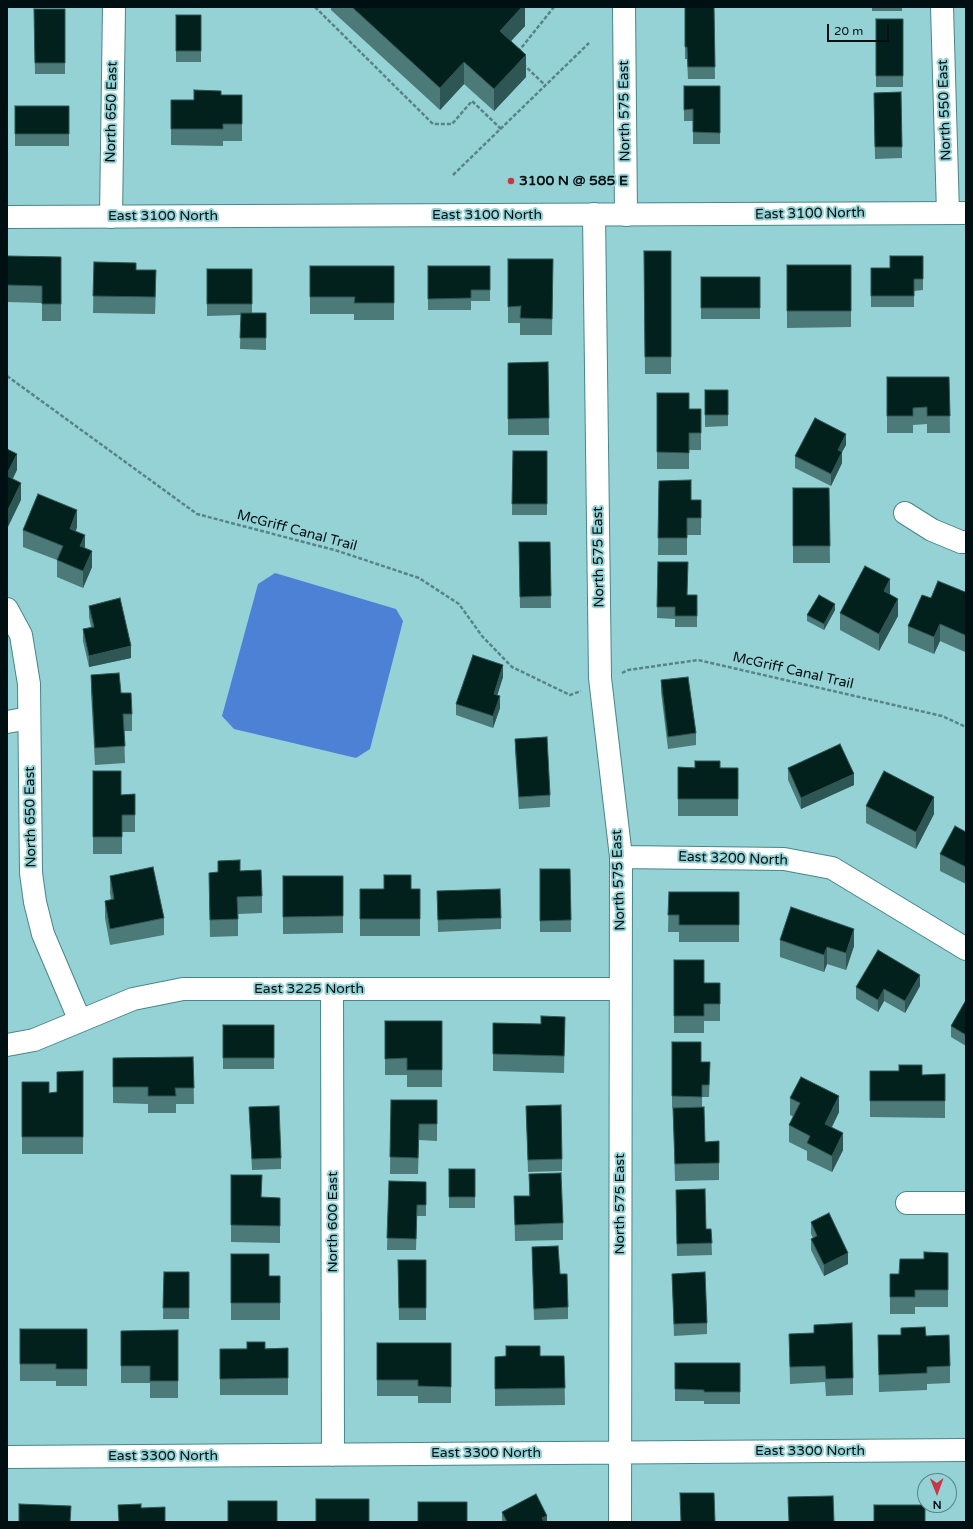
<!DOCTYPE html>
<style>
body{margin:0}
#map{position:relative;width:973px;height:1529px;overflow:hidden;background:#94d2d5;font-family:"Varela Round",sans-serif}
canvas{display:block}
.frame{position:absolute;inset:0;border:8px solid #001012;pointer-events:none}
.north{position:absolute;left:917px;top:1473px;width:40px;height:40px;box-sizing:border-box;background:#94d2d5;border:1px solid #598487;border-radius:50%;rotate:179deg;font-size:11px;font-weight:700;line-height:16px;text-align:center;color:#001012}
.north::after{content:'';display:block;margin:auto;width:14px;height:18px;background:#c73746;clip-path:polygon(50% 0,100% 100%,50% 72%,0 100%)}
.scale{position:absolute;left:827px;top:24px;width:62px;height:18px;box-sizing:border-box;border:2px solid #001012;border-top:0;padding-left:5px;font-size:12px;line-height:14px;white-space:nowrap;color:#001012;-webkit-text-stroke:3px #94d2d5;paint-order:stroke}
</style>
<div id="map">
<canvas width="973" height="1529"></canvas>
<div class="frame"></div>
<div class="north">N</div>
<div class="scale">20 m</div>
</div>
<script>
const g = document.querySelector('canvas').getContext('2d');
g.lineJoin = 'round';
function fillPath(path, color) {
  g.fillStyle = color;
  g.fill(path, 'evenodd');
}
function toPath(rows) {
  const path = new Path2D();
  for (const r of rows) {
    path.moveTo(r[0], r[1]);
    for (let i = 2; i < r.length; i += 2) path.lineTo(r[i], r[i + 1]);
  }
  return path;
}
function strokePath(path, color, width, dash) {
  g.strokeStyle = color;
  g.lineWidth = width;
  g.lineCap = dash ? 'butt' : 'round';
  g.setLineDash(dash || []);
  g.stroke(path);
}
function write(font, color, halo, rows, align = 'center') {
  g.font = font + ' "Varela Round",sans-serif';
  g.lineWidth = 4;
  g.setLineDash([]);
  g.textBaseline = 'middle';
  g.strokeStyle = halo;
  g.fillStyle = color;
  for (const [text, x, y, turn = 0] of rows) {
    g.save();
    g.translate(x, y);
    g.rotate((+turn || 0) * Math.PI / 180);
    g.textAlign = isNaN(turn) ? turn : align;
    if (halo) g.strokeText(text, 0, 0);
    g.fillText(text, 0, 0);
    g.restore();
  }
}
fillPath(toPath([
 [275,573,396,609,403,621,370,749,356,758,234,729,222,716,258,584]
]), '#4d81d6');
const minor = toPath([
 [624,7,626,215],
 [942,7,948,213],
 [594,214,600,678,621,857,620,1522],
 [111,217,114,7],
 [905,513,932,530,961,542,966,542],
 [7,609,21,635,29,684,31,873,35,902,43,934,80,1021],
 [7,722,29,718],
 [621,857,784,859,832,868,966,949],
 [332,989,333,1455],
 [7,1045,34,1040,133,999,183,989,620,989],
 [907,1203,966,1203],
 [7,1457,966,1450]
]);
const major = toPath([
 [7,217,966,213]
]);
strokePath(minor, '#498689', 24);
strokePath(major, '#498689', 24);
strokePath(toPath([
 [315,7,433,124,452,124,472,101,501,129],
 [518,52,554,7],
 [523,64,546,86],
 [453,175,589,43],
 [7,376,197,514,338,551,419,578,459,604,482,636,512,667,570,695,581,691],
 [622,673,628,670,698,660,942,716,966,727]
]), '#588487', 2.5, [4, 2]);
strokePath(minor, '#fff', 22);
strokePath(major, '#fff', 22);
fillPath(toPath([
 [331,7,525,7,525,26,511,41,526,77,494,111,464,84,440,110,331,10],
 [685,7,714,7,715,79,688,79,687,59,685,59],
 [872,7,902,7,902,11,872,11],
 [34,9,65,9,65,74,35,74],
 [176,15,201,15,201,62,176,62],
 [876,19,903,19,903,87,876,87],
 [684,86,720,86,720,144,693,144,693,121,684,121],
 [901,92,902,158,875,159,874,93],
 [221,95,242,95,242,141,223,141,223,146,171,145,171,100,194,100],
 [15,106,69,106,69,146,15,146],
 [644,251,671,251,671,374,645,374],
 [7,256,61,257,61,321,42,321,42,303,7,302],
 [923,256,923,290,914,291,914,307,871,307,871,268,890,268],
 [508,259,553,259,552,335,520,335,520,323,508,323],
 [94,262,136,270,156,287,155,314,93,313],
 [787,265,851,265,851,327,787,328],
 [310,266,394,266,394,320,354,320,354,314,310,314],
 [428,266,490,266,490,301,471,301,471,310,428,310],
 [207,269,252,269,252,313,266,313,266,350,240,349,241,315,207,316],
 [701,277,760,277,760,319,701,319],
 [548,362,549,435,508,435,508,363],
 [887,377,949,377,950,433,927,433,927,424,913,425,913,433,887,433],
 [705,390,728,390,728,426,705,427],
 [657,393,689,409,701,409,701,450,689,450,689,469,657,469],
 [846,445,842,452,842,463,831,486,795,468,795,456],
 [513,451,547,451,547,515,512,515],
 [659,481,691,500,701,500,701,535,687,535,687,555,658,555],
 [793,488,829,488,830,563,793,563],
 [77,527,76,531,85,548,92,567,83,588,57,577,57,560,23,547,23,530],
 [519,542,550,542,551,608,520,608],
 [658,562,688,595,697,595,697,627,675,627,675,619,657,618],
 [965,592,965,652,940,641,934,654,908,643,908,626,931,598],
 [890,595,898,616,879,651,840,630,840,613],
 [89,606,131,658,89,667,83,641,83,629,91,627,89,617],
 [835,610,824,630,807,621,807,615],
 [91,675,121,693,132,714,132,731,124,731,125,763,95,765,91,692],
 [503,677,497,695,500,708,493,728,456,715,456,704],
 [661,680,696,733,696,745,668,749,661,692],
 [515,739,550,795,550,807,519,809,515,750],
 [678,767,738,768,738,816,678,816],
 [788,768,854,785,801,809,788,780],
 [93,771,121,795,135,794,135,832,122,832,122,854,93,854],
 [866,806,934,814,916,849,866,823],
 [966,832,966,884,940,871,940,854],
 [540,869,570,869,571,932,540,932],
 [240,871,262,896,262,913,238,914,238,936,210,937,209,873],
 [110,876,164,918,164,935,110,945,105,918,105,901,111,900,110,893],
 [283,876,343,876,343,933,283,934],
 [360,889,420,889,420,936,360,936],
 [437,891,501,918,501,929,438,932],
 [669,892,739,892,739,942,679,942,679,932,668,932],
 [780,940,854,946,846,970,827,964,824,972,780,957],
 [674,960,704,983,720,983,720,1021,704,1021,704,1033,674,1033],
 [920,986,905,1013,884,1001,878,1012,856,999,856,987],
 [966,1000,966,1046,951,1037,951,1026],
 [565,1017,564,1073,493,1071,493,1023,541,1024],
 [385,1021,442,1021,442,1087,407,1087,407,1075,385,1075],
 [223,1025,274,1025,274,1069,223,1069],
 [672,1042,701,1062,710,1062,709,1097,702,1097,702,1107,705,1142,719,1163,719,1180,675,1181,673,1108,672,1108],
 [193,1057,194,1104,176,1104,176,1113,148,1113,148,1104,113,1103,113,1058],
 [83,1071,83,1154,22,1154,22,1082,49,1093,57,1092],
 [870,1071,922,1075,945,1074,945,1118,870,1117],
 [790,1098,839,1112,832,1127,843,1150,832,1172,807,1160,807,1151,789,1142,789,1125,794,1117,790,1115],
 [391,1100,437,1100,437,1141,419,1140,418,1174,390,1174],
 [526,1106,562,1159,562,1171,528,1172],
 [249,1107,281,1158,281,1169,252,1170],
 [449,1169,475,1169,475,1208,449,1208],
 [529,1174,563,1223,563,1240,515,1241,514,1196,529,1196],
 [231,1175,262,1197,280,1215,280,1243,231,1242],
 [389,1181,426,1193,426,1216,417,1216,416,1250,387,1250],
 [676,1190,706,1229,711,1229,712,1255,677,1256],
 [811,1222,848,1264,824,1276,811,1250,811,1239,813,1238,811,1234],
 [532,1247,560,1274,568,1307,568,1319,534,1320],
 [948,1253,948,1307,915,1307,915,1314,890,1314,890,1274,899,1274,924,1259],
 [231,1254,269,1276,280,1276,280,1320,231,1320],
 [398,1260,426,1260,426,1320,399,1320],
 [164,1272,189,1272,189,1319,163,1319],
 [672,1274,707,1323,707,1334,674,1336],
 [901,1328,926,1336,950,1366,950,1383,927,1384,927,1390,879,1392,878,1335,901,1335],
 [20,1329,87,1329,87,1386,56,1386,56,1381,20,1381],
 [178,1330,178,1398,150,1398,150,1383,121,1383,121,1331],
 [789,1334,853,1378,853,1395,826,1396,825,1382,790,1384],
 [377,1343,451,1343,451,1403,418,1403,418,1396,377,1396],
 [288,1348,288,1395,220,1395,220,1349],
 [564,1356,565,1405,495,1406,495,1357],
 [675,1363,740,1363,740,1404,704,1404,704,1401,675,1401],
 [502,1512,547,1522,502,1522]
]), '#4c7a78');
fillPath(toPath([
 [522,7,525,7,525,26,500,53,500,31],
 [526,55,526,77,494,111,494,89],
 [464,62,464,84,440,110,440,88],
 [846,434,846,445,842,452,842,463,831,486,831,474,838,450],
 [17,454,17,470,7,491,7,474],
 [21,483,21,500,7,529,7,512],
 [77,510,77,527,70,546,70,529],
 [85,535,85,551,80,546],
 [92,551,92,567,83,588,83,571],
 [890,579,890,596,884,591],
 [898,599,898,616,879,651,879,634],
 [835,604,835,610,824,630,824,624],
 [940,624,940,641,934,654,934,637],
 [966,632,966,649,965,652,965,635],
 [131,646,131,658,89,667,89,656],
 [503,665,503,677,494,706,494,694],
 [500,696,500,708,493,728,493,716],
 [854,774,854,785,801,809,801,798],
 [934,797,934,814,916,849,916,832],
 [854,929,854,946,846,970,846,953],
 [827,947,827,964,824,972,824,955],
 [920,975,920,986,905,1013,905,1001],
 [884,989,884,1001,878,1012,878,1000],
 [839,1096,839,1112,825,1141,825,1124],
 [843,1133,843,1150,832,1172,832,1156],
 [848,1253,848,1264,824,1276,824,1265],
 [547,1516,547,1522,542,1522,542,1518]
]), '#2e5654');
const building = toPath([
 [352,7,522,7,500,31,526,55,494,89,464,62,440,88,352,7],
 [685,7,714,7,715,67,688,67,687,47,685,47,685,7],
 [34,9,65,9,65,63,35,63,34,9],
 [176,15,201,15,201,51,176,51,176,15],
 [876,19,903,19,903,76,876,76,876,19],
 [684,86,720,86,720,133,693,132,693,109,684,110,684,86],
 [194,90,221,91,221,95,242,95,242,124,223,124,223,129,171,129,171,100,194,100,194,90],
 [901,92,902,147,875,147,874,93,901,92],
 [15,106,69,106,69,134,15,134,15,106],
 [644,251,671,251,671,357,645,357,644,251],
 [7,256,61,257,61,304,42,304,42,286,7,285,7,256],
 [890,256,923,256,923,279,914,279,914,296,871,296,871,268,890,268,890,256],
 [508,259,553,259,552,319,520,318,521,306,508,307,508,259],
 [94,262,136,263,136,270,156,270,155,297,93,296,94,262],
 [787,265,851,265,851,311,787,311,787,265],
 [310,266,394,266,394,303,354,303,355,297,310,297,310,266],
 [428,266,490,266,490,290,471,290,471,298,428,299,428,266],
 [207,269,252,269,252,304,207,304,207,269],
 [701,277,760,277,760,308,701,308,701,277],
 [241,313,266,313,266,338,240,338,241,313],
 [548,362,549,418,508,419,508,363,548,362],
 [887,377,949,377,950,416,927,416,927,407,913,408,913,416,887,416,887,377],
 [705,390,728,390,728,415,705,415,705,390],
 [657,393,689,393,689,409,701,409,701,433,689,433,689,453,657,452,657,393],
 [815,418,846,434,838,450,842,452,831,474,795,456,815,418],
 [7,449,17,454,7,474,7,449],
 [513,451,547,451,547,504,512,504,513,451],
 [7,476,21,483,7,512,7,476],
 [691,480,691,500,701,500,701,518,687,518,687,538,658,538,659,481,691,480],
 [793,488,829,488,830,546,793,546,793,488],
 [38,494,77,510,70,529,85,535,80,546,92,551,83,571,57,560,63,546,23,530,38,494],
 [519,542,550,542,551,596,520,597,519,542],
 [658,562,688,562,687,595,697,595,697,616,675,616,675,607,657,607,658,562],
 [865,566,890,579,884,591,898,599,879,634,840,613,865,566],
 [938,581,965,592,966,590,966,632,965,635,940,624,934,637,908,626,922,595,931,598,938,581],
 [819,595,835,604,824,624,807,615,819,595],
 [120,598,131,646,89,656,83,629,94,627,89,606,120,598],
 [473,655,503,665,494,694,500,696,493,716,456,704,473,655],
 [119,673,121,693,131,693,132,714,123,714,125,746,95,748,91,675,119,673],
 [688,677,696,733,668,737,661,680,688,677],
 [547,737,550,795,519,797,515,739,547,737],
 [840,744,854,774,801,798,788,768,840,744],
 [695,761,720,761,720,768,738,768,738,799,678,799,678,767,695,768,695,761],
 [93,771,121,771,121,795,135,794,135,815,122,815,122,837,93,837,93,771],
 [884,771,934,797,916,832,866,806,884,771],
 [955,826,966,832,966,867,940,854,955,826],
 [240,860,240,871,261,870,262,896,237,897,238,919,210,920,209,873,218,872,218,861,240,860],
 [153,867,164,918,110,929,105,901,114,899,110,876,153,867],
 [540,869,570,869,571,920,540,921,540,869],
 [384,875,411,875,411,889,420,889,420,919,360,919,360,889,384,889,384,875],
 [283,876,343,876,343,916,283,917,283,876],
 [500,889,501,918,438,920,437,891,500,889],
 [669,892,739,892,739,925,679,925,679,915,668,915,669,892],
 [791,907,854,929,846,953,827,947,824,955,780,940,791,907],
 [878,950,920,975,905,1001,884,989,878,1000,856,987,878,950],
 [674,960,704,960,704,983,720,983,720,1004,704,1004,704,1016,674,1016,674,960],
 [966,1000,966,1035,951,1026,966,1000],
 [541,1016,565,1017,564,1056,493,1054,493,1023,541,1024,541,1016],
 [385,1021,442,1021,442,1070,407,1070,407,1058,385,1059,385,1021],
 [223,1025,274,1025,274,1058,223,1058,223,1025],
 [672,1042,701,1042,701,1062,710,1062,709,1085,702,1085,702,1097,672,1096,672,1042],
 [193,1057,194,1088,175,1088,176,1096,148,1096,148,1087,113,1087,113,1058,193,1057],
 [899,1065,922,1065,922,1075,945,1074,945,1101,870,1101,870,1071,899,1071,899,1065],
 [83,1071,83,1137,22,1137,22,1082,49,1082,49,1093,57,1092,57,1072,83,1071],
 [801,1077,839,1096,825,1124,843,1133,832,1156,807,1143,810,1136,789,1125,800,1103,790,1098,801,1077],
 [391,1100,437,1100,437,1124,419,1124,418,1158,390,1157,391,1100],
 [561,1105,562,1159,528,1160,526,1106,561,1105],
 [279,1106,281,1158,252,1159,249,1107,279,1106],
 [704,1107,705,1142,719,1141,719,1163,675,1164,673,1108,704,1107],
 [449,1169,475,1169,475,1197,449,1197,449,1169],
 [561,1173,563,1223,515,1225,514,1196,530,1196,529,1174,561,1173],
 [231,1175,262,1175,261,1197,280,1198,280,1226,231,1225,231,1175],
 [389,1181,426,1182,426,1205,417,1205,416,1239,387,1238,389,1181],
 [705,1189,706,1229,711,1229,712,1243,677,1244,676,1190,705,1189],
 [829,1213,848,1253,824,1265,811,1239,817,1236,811,1222,829,1213],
 [558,1246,560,1274,567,1274,568,1307,534,1309,532,1247,558,1246],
 [924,1252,948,1253,948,1290,915,1290,915,1297,890,1297,890,1274,899,1274,900,1259,924,1259,924,1252],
 [231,1254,269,1254,269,1276,280,1276,280,1303,231,1303,231,1254],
 [398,1260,426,1260,426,1308,399,1308,398,1260],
 [164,1272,189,1272,189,1308,163,1308,164,1272],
 [705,1272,707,1323,674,1324,672,1274,705,1272],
 [852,1323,853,1378,826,1379,825,1366,790,1367,789,1334,814,1333,814,1325,852,1323],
 [925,1327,926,1336,949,1335,950,1366,927,1367,927,1373,879,1375,878,1335,901,1335,901,1328,925,1327],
 [20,1329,87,1329,87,1369,56,1369,56,1364,20,1364,20,1329],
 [178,1330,178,1381,150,1381,150,1366,121,1366,121,1331,178,1330],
 [247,1342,265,1342,265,1349,288,1348,288,1378,220,1379,220,1349,247,1349,247,1342],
 [377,1343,451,1343,451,1387,418,1386,418,1380,377,1380,377,1343],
 [506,1346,540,1346,540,1356,564,1356,565,1388,495,1389,495,1357,506,1356,506,1346],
 [675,1363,740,1363,740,1392,704,1392,704,1390,675,1389,675,1363],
 [680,1493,714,1493,715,1522,681,1522,680,1493],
 [536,1494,547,1516,542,1518,544,1522,507,1522,502,1512,536,1494],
 [833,1496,834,1522,789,1522,788,1497,833,1496],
 [316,1499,369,1499,369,1522,316,1522,316,1499],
 [228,1501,277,1501,277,1522,228,1522,228,1501],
 [418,1502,467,1502,467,1522,418,1522,418,1502],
 [19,1504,71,1506,70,1522,19,1522,19,1504],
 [141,1504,141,1508,165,1507,165,1522,119,1522,118,1505,141,1504],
 [874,1505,925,1505,925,1522,874,1522,874,1505]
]);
fillPath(building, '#03211c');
strokePath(building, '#2e5654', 1);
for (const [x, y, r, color] of [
 [511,181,4,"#c73746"]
]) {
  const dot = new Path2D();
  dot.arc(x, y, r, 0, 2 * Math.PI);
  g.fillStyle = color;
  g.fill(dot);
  strokePath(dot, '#94d2d5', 1.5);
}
write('14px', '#001012', '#94d2d5', [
 ["North 550 East",945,110,-92],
 ["North 575 East",625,111,-91],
 ["North 650 East",112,112,-89],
 ["East 3100 North",810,214,-1],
 ["East 3100 North",487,215],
 ["East 3100 North",163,216],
 ["McGriff Canal Trail",297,531,15],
 ["North 575 East",599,557,-91],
 ["McGriff Canal Trail",793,671,13],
 ["North 650 East",31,817,-91],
 ["East 3200 North",733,859,2],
 ["North 575 East",619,880,-92],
 ["East 3225 North",309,989],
 ["North 575 East",620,1204,-90],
 ["North 600 East",333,1222,-90],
 ["East 3300 North",810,1451],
 ["East 3300 North",486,1453],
 ["East 3300 North",163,1456]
]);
write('bold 14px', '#001012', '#94d2d5', [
 ["3100 N @ 585 E",519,181]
], 'left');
</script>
